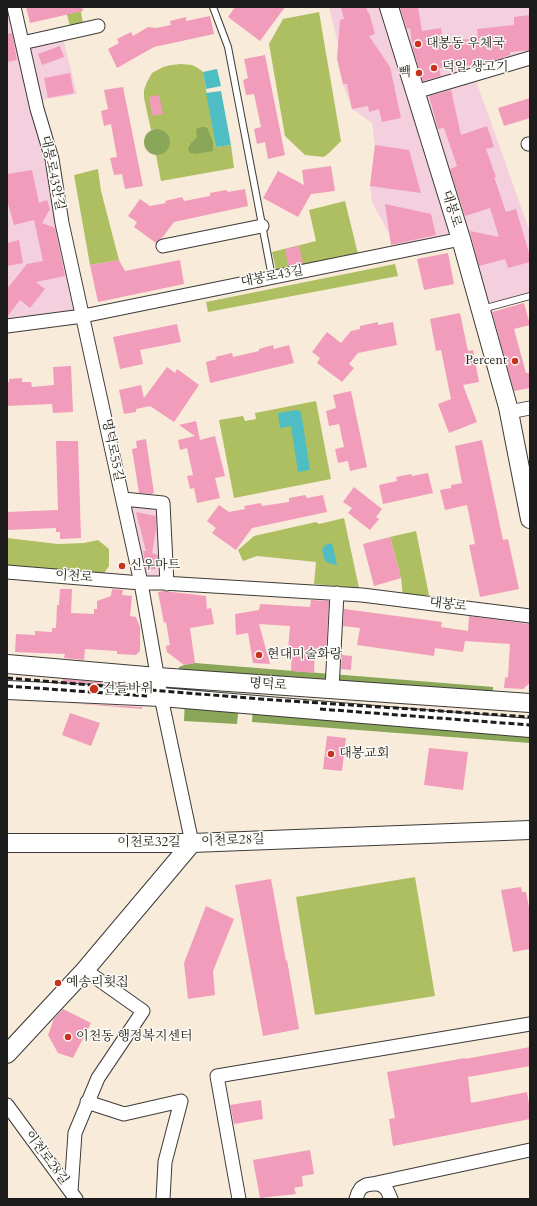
<!DOCTYPE html>
<meta charset="utf-8">
<style>
body{margin:0}
#map{position:relative;width:537px;height:1206px;overflow:hidden;background:#f8ebd9;font-family:Cardo,serif}
canvas{display:block}
.frame{position:absolute;inset:0;border:8px solid #1c1c1c;pointer-events:none}
</style>
<div id="map">
<canvas width="537" height="1206"></canvas>
<div class="frame"></div>
</div>
<script>
const g = document.querySelector('canvas').getContext('2d');
g.lineJoin = 'round';
function fillPath(path, color) {
  g.fillStyle = color;
  g.fill(path, 'evenodd');
}
function toPath(rows) {
  const path = new Path2D();
  for (const r of rows) {
    if (r.length === 3) {
      path.moveTo(r[0] + r[2], r[1]);
      path.arc(r[0], r[1], r[2], 0, 2 * Math.PI);
      continue;
    }
    path.moveTo(r[0], r[1]);
    for (let i = 2; i < r.length; i += 2) path.lineTo(r[i], r[i + 1]);
  }
  return path;
}
function strokePath(path, color, width, dash) {
  g.strokeStyle = color;
  g.lineWidth = width;
  g.lineCap = dash ? 'butt' : 'round';
  g.setLineDash(dash || []);
  g.stroke(path);
}
function write(font, color, halo, rows, align = 'center') {
  g.font = font + ' Cardo,"Noto Serif KR",serif';
  g.lineWidth = 3;
  g.setLineDash([]);
  g.textBaseline = 'middle';
  g.strokeStyle = halo;
  g.fillStyle = color;
  for (const [text, x, y, turn = 0] of rows) {
    g.save();
    g.translate(x, y);
    g.rotate((+turn || 0) * Math.PI / 180);
    g.textAlign = isNaN(turn) ? turn : align;
    if (halo) g.strokeText(text, 0, 0);
    g.fillText(text, 0, 0);
    g.restore();
  }
}
fillPath(toPath([
 [7,7,13,7,22,43,62,34,77,94,35,101,83,316,7,326],
 [329,7,530,7,530,65,474,75,530,232,530,296,481,310,461,239,399,252,372,202,370,186,375,145,372,123,352,109,343,84,337,55,338,44],
 [122,497,167,501,172,584,141,583]
]), '#f4cfde');
fillPath(toPath([
 [65,7,80,7,83,23,83,28,71,30],
 [319,12,341,141,329,153,324,157,305,155,285,136,269,44,283,19],
 [181,64,192,65,198,68,203,72,216,147,231,145,234,168,161,181,156,155,160,154,168,135,162,130,155,129,151,130,144,98,144,90,147,82,152,73,163,67,171,65],
 [98,169,101,191,119,260,90,265,74,175],
 [345,201,358,254,277,274,272,252,316,241,309,210],
 [395,264,398,276,208,312,206,302],
 [316,401,331,479,234,498,219,420,243,416,245,421,256,419,255,413],
 [344,518,359,588,314,584,316,562,257,556,243,561,238,550,254,536,316,522,319,524],
 [416,531,429,595,403,596,401,578,390,537],
 [7,538,58,544,84,543,98,540,109,549,109,566,100,579,7,572],
 [415,877,435,996,315,1015,296,897]
]), '#aebf62');
fillPath(toPath([
 [202,127,205,127,208,129,213,143,213,151,195,154,190,153,188,149,191,143,197,137,196,129],
 [157,142,13],
 [195,663,493,687,493,701,179,678,179,667,184,665],
 [185,699,239,704,237,724,184,721],
 [253,705,530,728,530,743,252,722]
]), '#8aa658');
fillPath(toPath([
 [217,69,221,86,206,89,203,72],
 [221,91,231,145,216,147,206,93],
 [297,410,301,412,310,470,298,472,291,426,280,428,278,413],
 [332,543,337,565,331,564,325,561,322,550,325,545]
]), '#4ebdc4');
fillPath(toPath([
 [26,7,82,7,83,11,30,23],
 [235,7,285,7,260,41,228,17],
 [341,7,366,7,368,13,369,12,375,34,369,36,390,67,401,118,382,122,379,109,369,112,368,106,352,109,347,84,343,84,337,59,340,20,344,19],
 [400,7,418,7,422,31,441,28,443,42,478,38,477,29,514,25,514,17,530,15,530,50,510,52,510,55,486,63,476,64,476,65,439,68,441,76,423,81,413,50,410,28,407,29],
 [210,16,214,34,154,47,117,68,108,49,119,43,117,39,131,32,133,36,148,27,156,28,171,25,170,21,186,17,186,21],
 [12,33,17,60,7,62,7,34],
 [60,46,64,57,42,65,38,54],
 [265,55,285,155,268,159,265,142,257,144,254,129,261,127,254,94,246,95,243,80,248,78,244,59],
 [70,73,74,93,48,98,44,78],
 [123,87,143,186,125,189,122,174,114,175,110,158,117,157,111,124,104,126,101,111,108,109,104,90],
 [451,90,461,135,487,126,494,147,486,149,496,177,494,177,506,212,516,209,530,256,530,262,508,268,505,259,479,266,470,231,499,237,490,208,465,216,450,169,457,166,444,128,438,129,429,96],
 [159,95,163,114,152,116,149,97],
 [530,98,530,118,504,126,498,108],
 [375,145,409,150,421,193,370,186],
 [331,166,335,191,311,194,298,217,263,198,278,171,304,185,302,170],
 [32,170,39,203,47,200,50,209,42,223,55,228,65,276,36,282,45,289,30,308,20,300,7,317,7,289,27,264,43,261,34,220,14,225,7,200,7,174],
 [245,189,248,206,174,222,162,238,158,240,156,243,134,227,137,222,128,216,140,199,150,206,166,203,165,201,182,197,184,201,210,196,210,193,226,190,228,192],
 [385,204,431,214,436,235,391,245],
 [19,240,23,263,7,266,7,243],
 [299,246,303,263,290,266,288,265,285,249],
 [448,253,454,284,424,290,417,259],
 [119,260,125,271,180,260,184,284,98,302,90,265],
 [524,303,530,325,514,329,526,373,530,373,530,388,514,391,492,312],
 [460,313,468,351,473,350,479,382,463,385,477,422,449,433,438,404,451,399,441,350,436,351,430,319],
 [378,322,378,325,393,322,397,345,358,353,349,364,354,368,342,382,317,363,320,358,312,352,327,332,341,343,351,331,360,329,360,326],
 [177,324,181,342,140,350,143,364,120,369,113,337],
 [273,345,274,349,289,345,294,363,210,383,206,362,217,359,215,357,232,353,233,357,259,351,259,349],
 [71,366,73,412,53,413,52,404,7,406,7,382,9,382,9,379,22,378,22,382,31,382,32,387,54,385,53,367],
 [167,367,175,373,177,369,199,385,174,422,150,406,136,409,136,412,124,414,119,390,141,385,144,398],
 [351,391,367,467,350,471,348,461,338,463,335,449,344,447,339,424,329,426,326,411,336,408,333,395],
 [196,421,200,440,215,436,225,476,215,478,220,498,197,503,194,488,190,489,187,476,193,475,187,448,180,450,178,440,195,436,179,425],
 [146,439,154,493,151,494,139,493,132,449,137,448,136,441],
 [482,440,503,540,508,539,519,589,480,597,469,545,475,544,467,505,445,510,440,490,451,488,451,485,462,483,455,446],
 [56,441,78,441,81,538,60,539,60,532,56,532,56,528,7,530,7,512,58,510],
 [428,473,433,493,383,504,379,485,397,481,396,477,411,474,412,476],
 [354,487,382,509,376,517,379,519,370,530,348,513,352,508,343,502],
 [305,495,307,498,323,495,327,512,252,528,236,550,212,533,216,528,207,521,219,505,229,512,245,509,244,506,261,503,262,506,289,502,289,498],
 [136,512,156,516,156,530,152,553,158,555,158,568,147,571,143,551,146,551],
 [390,537,401,578,374,586,363,544],
 [60,589,72,589,71,613,94,614,94,609,97,609,97,601,111,596,112,589,123,590,122,595,132,596,130,616,136,617,140,627,140,651,136,655,117,654,117,651,85,649,84,660,64,658,65,654,15,652,16,634,35,635,35,631,52,632,52,628,56,628,57,605,59,605],
 [164,591,206,596,207,609,211,608,214,624,190,628,195,663,184,665,167,652,166,646,170,645,166,622,164,623,158,592],
 [311,600,329,601,326,652,315,651,314,673,291,671,292,650,288,650,290,626,259,624,270,664,253,663,248,633,236,635,235,614,259,610,260,604,310,607],
 [344,609,442,622,441,627,468,631,469,616,529,624,530,683,523,689,504,688,505,678,508,677,510,644,465,641,463,652,435,648,434,656,357,645,360,628,343,626],
 [342,655,352,656,351,670,341,669],
 [63,679,127,685,62,682],
 [69,703,142,707,142,709],
 [70,713,100,723,91,746,62,735],
 [327,736,346,738,342,771,323,769],
 [429,748,468,752,463,790,424,785],
 [271,879,286,961,287,960,299,1029,263,1036,235,885],
 [521,887,522,892,526,892,530,912,530,949,513,952,501,890],
 [206,906,234,919,213,971,215,995,188,999,184,963],
 [63,1009,91,1023,73,1058,58,1053,48,1035,54,1019],
 [530,1047,530,1066,468,1077,471,1103,527,1092,530,1110,530,1119,393,1146,389,1119,395,1118,387,1072,465,1058,465,1059],
 [261,1100,263,1119,234,1124,230,1105],
 [310,1150,314,1174,302,1176,303,1186,294,1188,296,1194,260,1198,253,1160]
]), '#f29cbb');
const lane = toPath([
 [213,7,228,47,272,277],
 [482,309,530,296]
]);
const street = toPath([
 [14,7,37,109,52,159,62,223,141,583,161,697,192,843],
 [22,43,98,26],
 [415,92,530,58],
 [528,144,530,144],
 [163,246,262,226],
 [7,326,83,316,461,239],
 [509,412,530,408],
 [123,499,163,503,167,584],
 [7,572,141,583,163,583,362,595,530,616],
 [332,689,337,593],
 [87,1102,124,1114,181,1101,165,1162,163,1199],
 [7,1105,76,1199],
 [372,1184,530,1150],
 [71,1191,75,1133,98,1078,143,1011,85,970],
 [239,1199,217,1076,530,1024],
 [356,1199,358,1193,361,1188,366,1185,372,1184,378,1184,383,1186,387,1190,391,1199]
]);
const secondary = toPath([
 [389,7,461,239,508,407,530,519],
 [7,664,157,677,530,703],
 [7,690,161,697,530,728],
 [7,843,192,843],
 [7,1054,85,970,192,843,530,830]
]);
strokePath(lane, '#3d3b38', 8);
strokePath(street, '#3d3b38', 15);
strokePath(secondary, '#3d3b38', 20);
strokePath(lane, '#fff', 6);
strokePath(street, '#fff', 13);
strokePath(secondary, '#fff', 18);
strokePath(toPath([
 [7,678,260,699,530,717],
 [7,686,147,696],
 [320,709,530,725]
]), '#1c1c1c', 3, [6, 3]);
for (const [x, y, r, color] of [
 [418,44,4,"#c8321e"],
 [434,68,4,"#c8321e"],
 [419,73,4,"#c8321e"],
 [515,361,4,"#c8321e"],
 [122,566,4,"#c8321e"],
 [259,655,4,"#c8321e"],
 [94,689,5,"#c8321e"],
 [331,754,4,"#c8321e"],
 [58,983,4,"#c8321e"],
 [68,1037,4,"#c8321e"]
]) {
  const dot = new Path2D();
  dot.arc(x, y, r, 0, 2 * Math.PI);
  g.fillStyle = color;
  g.fill(dot);
  strokePath(dot, '#fdfcf7', 1.5);
}
write('13px', '#1c1c1c', '#fdfcf7', [
 ["대봉동 우체국",426,44],
 ["덕일 생고기",442,68],
 ["빽",411,73,"right"],
 ["Percent",507,361,"right"],
 ["신우마트",130,566],
 ["현대미술화랑",267,655],
 ["건들바위",103,689],
 ["대봉교회",339,754],
 ["예송리횟집",66,983],
 ["이천동 행정복지센터",76,1037]
], 'left');
write('13px', '#1c1c1c', '#fdfcf7', [
 ["대봉로43안길",52,173,78],
 ["대봉로",451,209,73],
 ["대봉로43길",272,277,-11],
 ["명덕로55길",112,450,78],
 ["이천로",74,577,4],
 ["대봉로",448,605,7],
 ["명덕로",268,685,4],
 ["이천로28길",233,841,-2],
 ["이천로32길",149,843],
 ["이천로28길",46,1158,53]
]);
</script>
